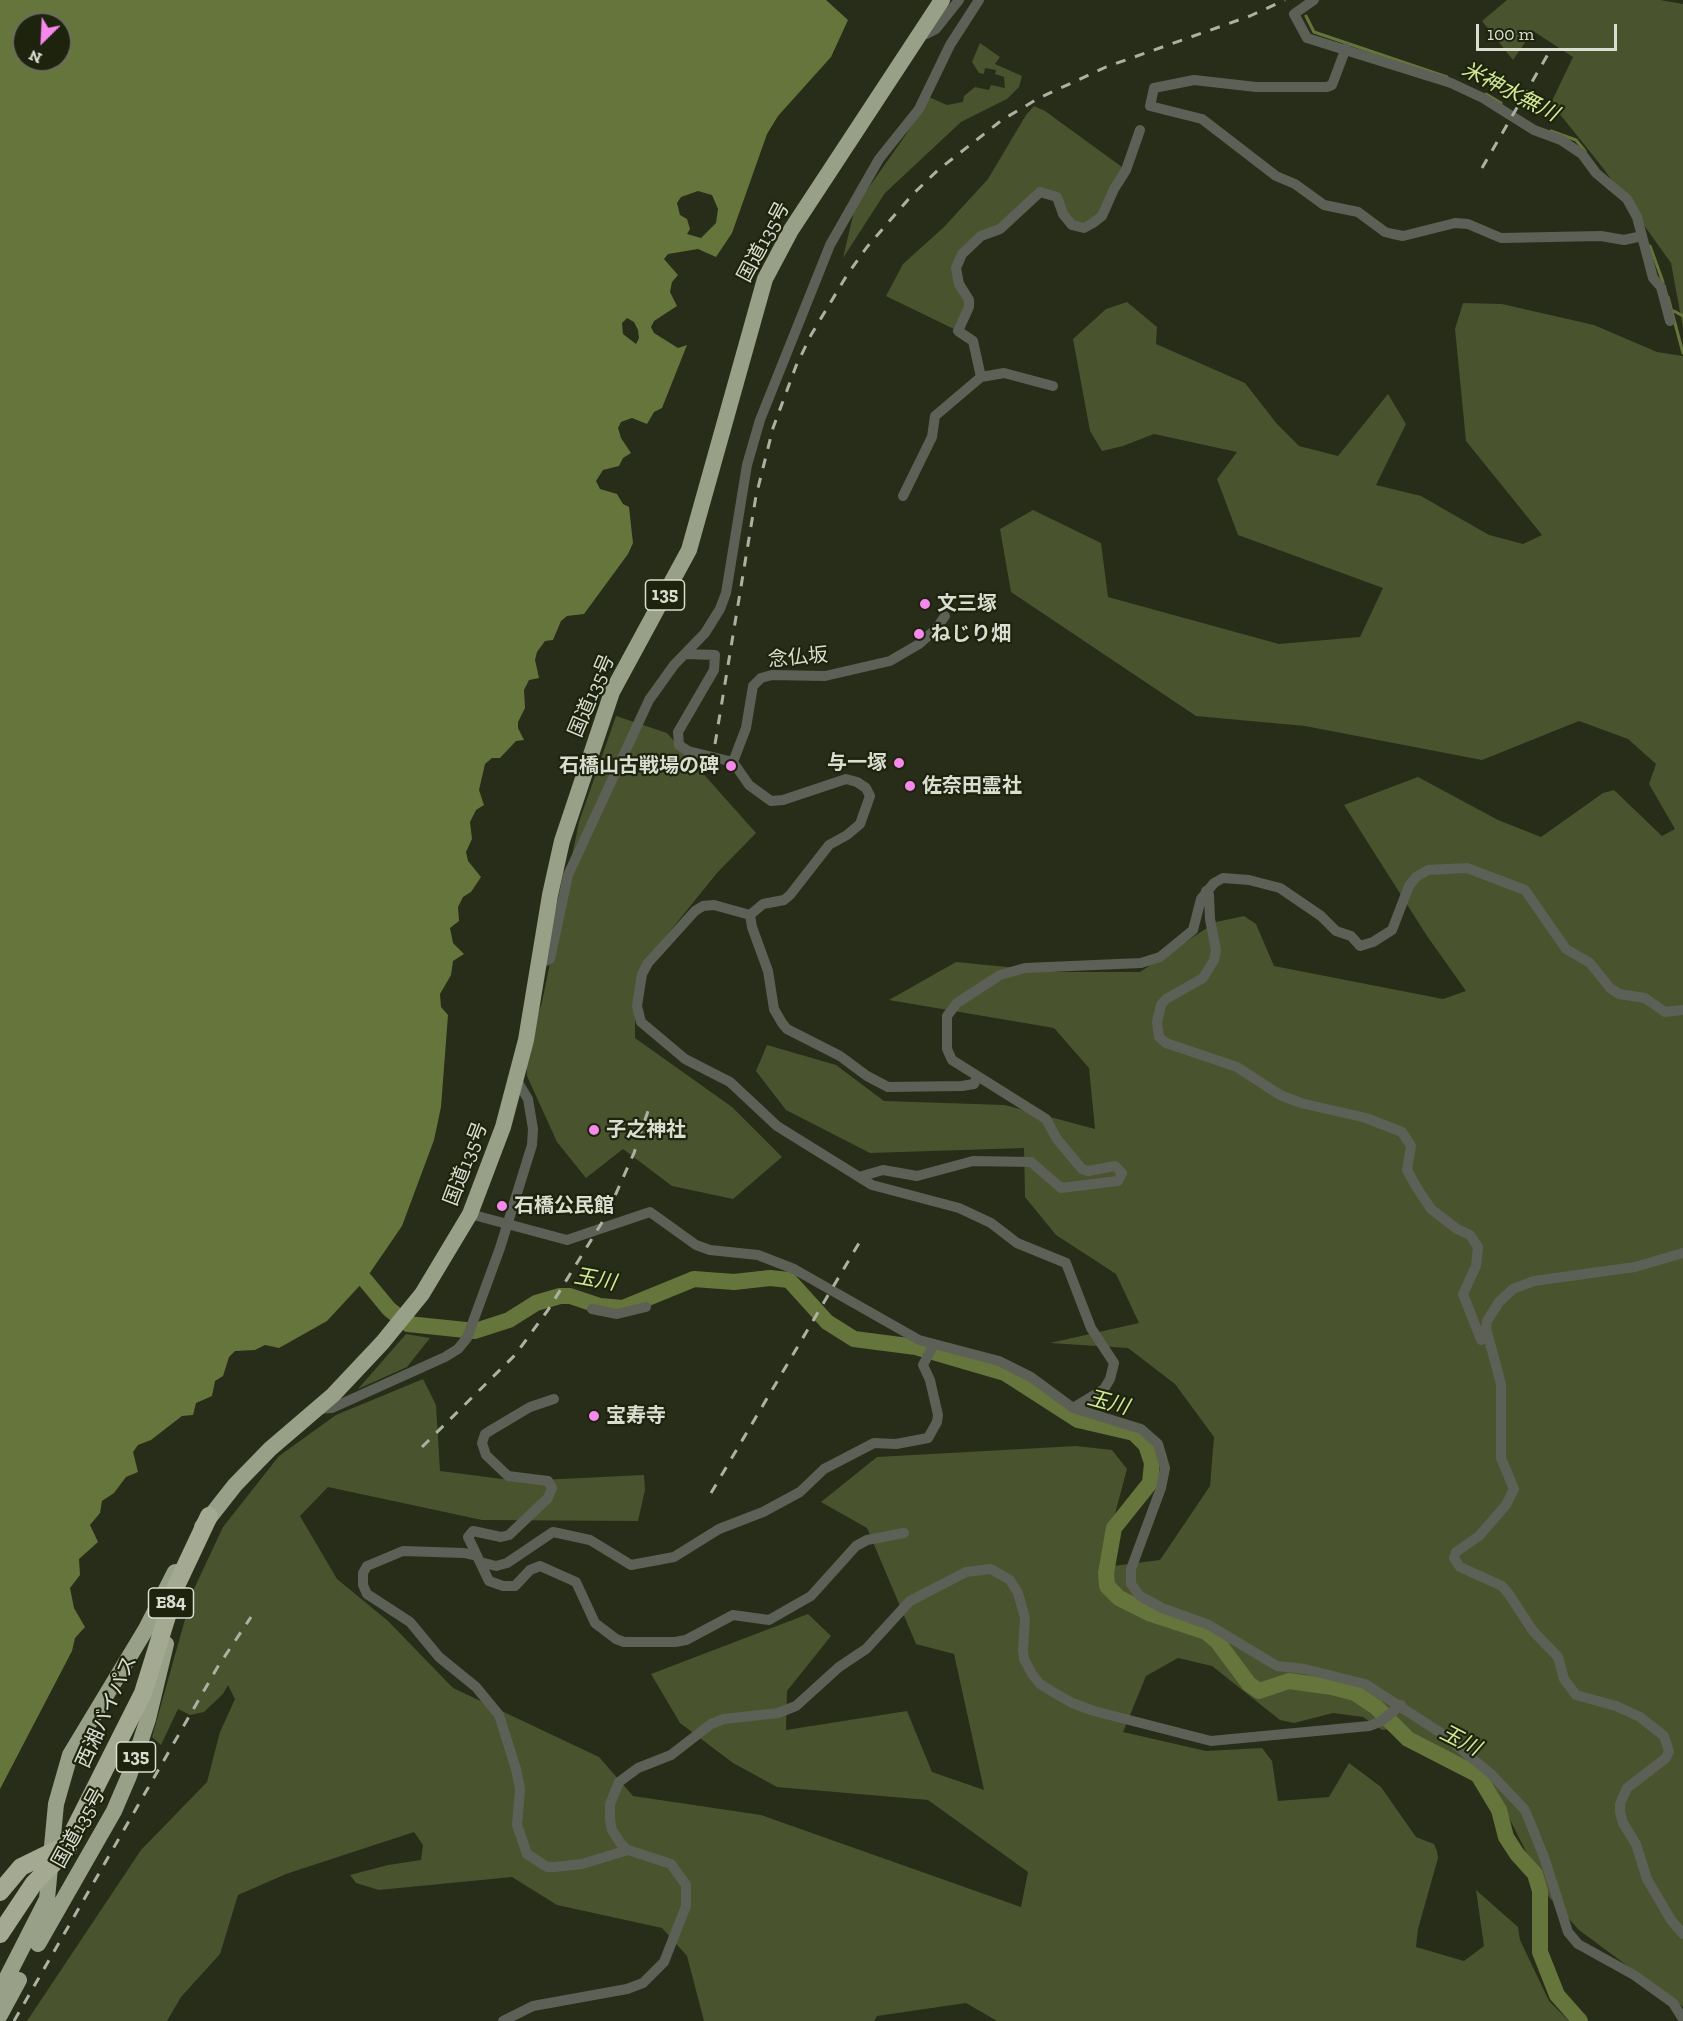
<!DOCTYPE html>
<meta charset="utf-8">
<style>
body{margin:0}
#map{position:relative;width:1683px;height:2021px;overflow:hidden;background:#272d18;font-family:"Zilla Slab",serif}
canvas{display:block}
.north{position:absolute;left:12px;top:12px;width:60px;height:60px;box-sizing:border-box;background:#1e230e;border:2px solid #696e5c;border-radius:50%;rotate:204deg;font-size:16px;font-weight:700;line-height:24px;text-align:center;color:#daded1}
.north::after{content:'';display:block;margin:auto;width:21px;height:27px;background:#f788ec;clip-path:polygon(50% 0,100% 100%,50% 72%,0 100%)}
.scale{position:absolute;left:1476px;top:24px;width:141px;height:27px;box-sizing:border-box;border:3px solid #daded1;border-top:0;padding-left:8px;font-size:18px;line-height:21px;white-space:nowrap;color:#daded1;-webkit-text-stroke:4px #1e230e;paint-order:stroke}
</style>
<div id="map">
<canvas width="1683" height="2021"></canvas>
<div class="north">N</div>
<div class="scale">100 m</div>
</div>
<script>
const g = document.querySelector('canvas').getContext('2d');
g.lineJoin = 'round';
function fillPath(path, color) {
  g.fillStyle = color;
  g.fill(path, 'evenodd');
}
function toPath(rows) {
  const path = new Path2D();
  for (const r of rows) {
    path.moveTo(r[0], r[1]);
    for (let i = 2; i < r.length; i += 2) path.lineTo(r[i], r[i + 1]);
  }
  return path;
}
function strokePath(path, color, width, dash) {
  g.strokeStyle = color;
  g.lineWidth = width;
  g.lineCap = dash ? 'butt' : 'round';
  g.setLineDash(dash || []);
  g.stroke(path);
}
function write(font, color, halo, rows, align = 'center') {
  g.font = font + ' "Zilla Slab","Noto Sans JP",serif';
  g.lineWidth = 4.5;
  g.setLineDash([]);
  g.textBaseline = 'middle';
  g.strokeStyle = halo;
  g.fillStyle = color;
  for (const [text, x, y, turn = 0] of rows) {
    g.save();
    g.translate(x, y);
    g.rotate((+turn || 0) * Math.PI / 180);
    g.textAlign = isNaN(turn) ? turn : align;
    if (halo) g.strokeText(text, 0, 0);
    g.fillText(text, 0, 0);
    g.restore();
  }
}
fillPath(toPath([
 [1507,0,1660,0,1683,4,1683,328,1671,263,1603,168,1551,103,1573,57,1533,31,1513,60,1482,21],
 [980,43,1000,57,995,64,1022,76,1019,87,1007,99,961,122,885,193,843,258,855,207,905,136,929,97,947,105,963,102,964,96,975,87,989,90,991,85,1005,88,1004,77,995,74,996,70,985,68,984,74,979,73,972,62],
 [1034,106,1045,111,1126,170,1106,209,1078,228,1061,205,1040,192,1019,213,981,236,956,268,969,300,958,331,886,296,903,264,944,227,988,179,1026,115],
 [1127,302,1157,327,1156,344,1245,383,1277,424,1299,446,1338,456,1388,394,1406,424,1376,485,1421,496,1489,535,1523,544,1542,535,1466,441,1455,329,1463,303,1502,304,1594,325,1657,352,1683,356,1683,2007,1579,1930,1549,1897,1490,1780,1403,1727,1382,1730,1363,1717,1333,1713,1294,1723,1280,1720,1212,1666,1178,1658,1146,1676,1123,1732,1206,1751,1262,1748,1272,1761,1278,1801,1329,1797,1349,1763,1381,1787,1416,1837,1434,1844,1437,1851,1438,1858,1418,1929,1416,1947,1464,1961,1484,1946,1476,1890,1518,1927,1520,1940,1549,2001,1569,2021,997,2021,966,2003,877,2016,874,2021,704,2021,687,1956,662,1928,557,1905,512,1877,379,1890,356,1883,350,1875,388,1865,421,1860,423,1845,414,1832,286,1874,238,1895,220,1954,181,1997,167,2021,27,2021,141,1850,207,1782,220,1732,235,1699,228,1685,223,1694,204,1712,190,1715,178,1709,161,1745,152,1737,193,1591,223,1527,279,1456,336,1415,423,1379,436,1405,440,1471,518,1481,644,1475,645,1490,638,1521,482,1520,328,1487,300,1516,337,1579,388,1621,453,1688,599,1757,633,1796,761,1815,1021,1907,1028,1872,928,1800,777,1787,733,1763,680,1723,651,1674,808,1614,831,1636,787,1691,786,1730,907,1711,932,1772,984,1790,954,1654,916,1644,867,1528,821,1502,877,1457,1076,1446,1112,1450,1127,1469,1108,1540,1105,1567,1160,1560,1210,1486,1214,1437,1175,1384,1128,1348,1050,1343,1139,1323,1116,1274,1056,1235,1025,1197,1024,1148,870,1153,786,1110,756,1071,767,1045,836,1065,884,1101,1005,1105,1095,1129,1089,1068,1054,1028,889,1000,956,962,1058,972,1140,972,1216,922,1244,916,1256,924,1274,966,1443,999,1466,991,1427,936,1344,805,1418,777,1498,820,1541,837,1603,793,1614,790,1662,836,1675,829,1649,784,1656,764,1628,739,1579,721,1482,760,1305,726,1196,716,1011,592,1000,529,1033,510,1101,543,1108,597,1279,644,1360,637,1383,588,1238,535,1217,479,1237,452,1154,434,1123,446,1102,451,1090,431,1073,339,1106,309],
 [616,716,667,733,756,833,717,873,658,946,635,1005,635,1038,732,1107,782,1157,733,1199,672,1186,623,1149,586,1178,557,1142,527,1076,526,1050,542,1002,579,822],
 [406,1334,430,1338,407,1367,358,1389]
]), '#49532e');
fillPath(toPath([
 [0,0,826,0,848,20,831,57,778,116,767,134,732,233,716,257,698,249,668,254,664,259,678,275,672,282,670,292,677,306,654,321,651,327,654,333,678,348,687,345,662,408,654,412,647,424,632,418,621,422,618,428,621,438,631,453,623,458,619,466,603,470,596,481,600,489,617,494,623,504,629,507,633,543,628,554,584,614,567,616,561,621,553,640,545,641,537,652,535,660,539,678,529,680,524,690,525,708,518,722,518,728,524,740,516,741,500,758,492,758,485,764,479,790,484,805,476,810,470,822,472,839,466,852,468,861,481,877,471,892,463,897,458,907,459,921,450,928,453,943,464,954,453,961,451,975,440,994,441,1007,448,1015,441,1107,434,1140,402,1226,365,1280,327,1321,279,1348,265,1345,255,1350,235,1351,229,1357,223,1376,215,1381,212,1396,196,1403,193,1415,182,1416,151,1440,138,1445,133,1452,138,1472,126,1477,114,1493,102,1501,100,1513,90,1525,98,1542,79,1559,80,1575,70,1588,74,1608,85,1627,75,1638,72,1651,0,1789],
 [24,24,60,24,60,60,24,60],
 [698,191,712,195,718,209,716,223,701,238,687,234,690,229,687,219,680,215,677,203,681,197],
 [627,318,634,322,638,330,639,338,636,344,623,334,622,323]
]), '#66753c');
strokePath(toPath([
 [1306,16,1314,32,1447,77],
 [1486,94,1501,103],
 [1551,131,1576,140,1585,151],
 [1650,246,1663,282],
 [1668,297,1683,353],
 [1674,311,1683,316]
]), '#66753c', 3);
strokePath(toPath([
 [365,1280,389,1309,408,1324,475,1331,509,1320,536,1303,560,1296,570,1296,600,1306,623,1308,694,1279,734,1282,770,1278,789,1280,827,1322,854,1339,916,1347,1005,1373,1078,1420,1134,1433,1146,1445,1152,1463,1150,1483,1114,1528,1106,1573,1107,1586,1119,1598,1151,1614,1206,1632,1217,1641,1249,1684,1259,1691,1289,1681,1332,1687,1355,1693,1376,1707,1408,1739,1478,1775,1499,1810,1506,1837,1517,1854,1535,1874,1540,1891,1540,1952,1557,1995,1580,2021]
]), '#66753c', 16);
strokePath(toPath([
 [1314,0,1294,14,1307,38,1451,83,1483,98,1534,130,1561,140,1582,154,1596,173,1627,199,1637,217,1653,278,1661,287,1670,321],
 [922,32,926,34,936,29,959,0],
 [1346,48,1332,85,1327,87,1256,87,1194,80,1154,88,1150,106,1202,119,1276,176,1295,184,1324,205,1358,212,1385,232,1393,234,1403,236,1455,223,1468,224,1501,238,1601,236,1624,240,1642,236],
 [981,377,1004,373,1053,386],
 [903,496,932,437,935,416,981,377,973,341,958,331,969,307,969,300,959,284,956,268,962,254,981,236,1000,229,1040,192,1057,197,1063,214,1072,225,1084,228,1093,223,1102,216,1114,189,1126,170,1140,130],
 [685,654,715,655,714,670,678,732,679,745,688,751,733,762],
 [733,762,749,785,771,801,783,800,846,779,857,782,866,788,870,796,860,824,847,835,829,845,790,895,784,900,763,904,750,915,752,927,768,971,774,1009,782,1023,787,1029,840,1056,867,1076,888,1087,962,1086,974,1084,977,1077],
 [733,762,746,728,753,686,761,678,772,675,825,676,890,661,919,644,936,629,945,616],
 [1206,891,1209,895,1210,919,1216,950,1214,960,1203,978,1166,999,1161,1005,1157,1022,1159,1037,1166,1043,1237,1067,1280,1095,1301,1103,1366,1118,1402,1132,1411,1146,1407,1170,1417,1188,1431,1209,1457,1229,1470,1235,1478,1247,1476,1266,1463,1294,1481,1340],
 [750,915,714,905,703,906,695,911,648,963,642,974,637,1006,641,1022,685,1059,730,1082,777,1126,872,1185,959,1208,991,1223,1017,1243,1066,1263,1091,1328,1114,1363,1110,1379,1104,1389,1073,1408],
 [541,963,550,959,568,875,649,700,674,665,705,633,720,609,726,593,747,465,760,420,830,245,879,159,919,109,950,45,979,0],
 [859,1177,883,1170,917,1176,973,1161,1031,1162,1061,1188,1118,1181,1122,1173,1115,1166,1088,1171,1082,1169,1057,1139,1046,1119,952,1060,947,1049,947,1016,957,1003,1000,975,1025,968,1141,963,1160,957,1193,930,1201,899,1214,883,1223,878,1249,880,1280,888,1321,916,1336,931,1351,936,1360,946,1373,942,1392,930,1409,886,1416,877,1428,870,1467,868,1525,890,1566,949,1590,963,1610,988,1619,994,1645,998,1665,1012,1683,1010],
 [470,1214,567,1240,650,1212,696,1245,710,1250,758,1255,794,1269,919,1340,999,1361,1031,1377,1073,1408,1141,1429,1158,1444,1165,1468,1161,1488,1131,1569,1131,1584,1140,1596,1162,1608,1209,1625,1277,1666,1305,1669,1365,1684,1441,1733,1490,1773,1525,1810,1544,1857,1568,1932,1578,1944,1634,1975,1673,2003,1683,2019],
 [1683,1253,1635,1267,1534,1281,1513,1289,1499,1302,1487,1321,1486,1328,1501,1384,1501,1458,1514,1489,1506,1505,1479,1536,1456,1552,1454,1558,1460,1567,1502,1586,1508,1593,1533,1631,1558,1657,1564,1679,1576,1695,1616,1706,1640,1717,1664,1736,1669,1751,1666,1758,1627,1788,1620,1804,1620,1812,1623,1823,1636,1844,1647,1879,1671,1920,1683,1934],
 [592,1309,617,1314,646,1307],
 [554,1399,530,1407,493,1429,485,1434,482,1443,486,1455,508,1476,548,1481,552,1488,548,1498,509,1535,501,1537,473,1531,468,1537,489,1581,503,1586,515,1586,530,1570,540,1566,576,1582,595,1623,616,1639,624,1642,675,1642,686,1640,733,1615,769,1620,811,1596,856,1546,867,1540,904,1533],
 [315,1409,332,1408,445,1357,458,1349,467,1338,500,1248,532,1145,533,1129,528,1099,516,1079],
 [477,1556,464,1553,403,1551,367,1566,363,1573,363,1585,367,1594,410,1622,439,1657,476,1687,499,1715,516,1769,520,1789,517,1825,527,1854,547,1867,555,1867,582,1864,628,1850],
 [480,1562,496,1566,507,1563,553,1532,590,1540,631,1565,674,1557,719,1529,763,1512,800,1492,824,1469,874,1443,896,1444,928,1438,937,1422,938,1415,930,1380,923,1365,934,1344],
 [503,2021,533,2006,627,1989,643,1983,664,1962,686,1906,686,1885,671,1864,628,1850,621,1844,612,1830,610,1820,610,1804,619,1782,638,1768,671,1755,711,1724,724,1719,778,1713,796,1706,839,1667,866,1649,910,1601,966,1572,991,1569,1010,1580,1018,1593,1025,1618,1023,1650,1024,1659,1032,1674,1040,1684,1053,1692,1072,1703,1094,1711,1211,1741,1369,1726,1380,1722,1401,1705]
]), '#5d6056', 10);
strokePath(toPath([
 [202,1527,235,1485,270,1449,333,1395,382,1343,422,1294,470,1214,503,1127,526,1040,550,895,562,841,612,692,689,550,765,279,791,230,942,0],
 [38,1944,114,1811,129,1776,148,1719,166,1644],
 [0,1991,47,1899,56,1804,70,1755,146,1629,175,1572],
 [0,2015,19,1980]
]), '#99a088', 16);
strokePath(toPath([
 [0,1892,21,1867,62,1847,69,1840,143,1693,177,1584,209,1516],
 [0,1934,34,1883,68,1849]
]), '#a3aa91', 18);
strokePath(toPath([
 [1482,168,1551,49],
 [715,744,756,496,773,428,796,366,811,335,847,275,867,247,912,195,938,170,1002,120,1039,98,1106,67,1250,16,1285,0],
 [422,1447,515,1355,548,1310,606,1216,634,1153,649,1108],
 [711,1493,862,1238],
 [14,2021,217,1668,251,1617]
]), '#acb1a2', 3, [10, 10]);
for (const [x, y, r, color] of [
 [925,604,6,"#f788ec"],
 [919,634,6,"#f788ec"],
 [899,763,6,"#f788ec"],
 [731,766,6,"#f788ec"],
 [910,786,6,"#f788ec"],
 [594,1130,6,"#f788ec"],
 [502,1206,6,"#f788ec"],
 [594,1416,6,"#f788ec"]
]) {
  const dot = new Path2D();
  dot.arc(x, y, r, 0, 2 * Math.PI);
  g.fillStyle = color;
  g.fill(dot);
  strokePath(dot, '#1e230e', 2);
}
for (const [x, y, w] of [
 [665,595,39],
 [171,1603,45],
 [136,1757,39]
]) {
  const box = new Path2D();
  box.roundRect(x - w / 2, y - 15, w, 30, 4.5);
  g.fillStyle = '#1e230e';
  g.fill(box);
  strokePath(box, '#daded1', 1.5);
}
write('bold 18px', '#daded1', null, [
 ["135",665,595],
 ["E84",171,1603],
 ["135",136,1757]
]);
write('20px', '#daded1', '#1e230e', [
 ["国道135号",764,242,-62],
 ["念仏坂",798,658,-5],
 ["国道135号",592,696,-67],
 ["国道135号",466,1164,-69],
 ["西湘バイパス",107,1712,-66],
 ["国道135号",79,1828,-61]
]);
write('bold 20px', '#daded1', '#1e230e', [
 ["文三塚",937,604],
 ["ねじり畑",931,634],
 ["与一塚",887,763,"right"],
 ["石橋山古戦場の碑",719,766,"right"],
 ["佐奈田霊社",922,786],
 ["子之神社",606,1130],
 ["石橋公民館",514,1206],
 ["宝寿寺",606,1416]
], 'left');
write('italic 21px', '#d3ea95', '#1e230e', [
 ["米神水無川",1510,92,27],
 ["玉川",595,1280,10],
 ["玉川",1108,1403,15],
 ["玉川",1460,1741,27]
]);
</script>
